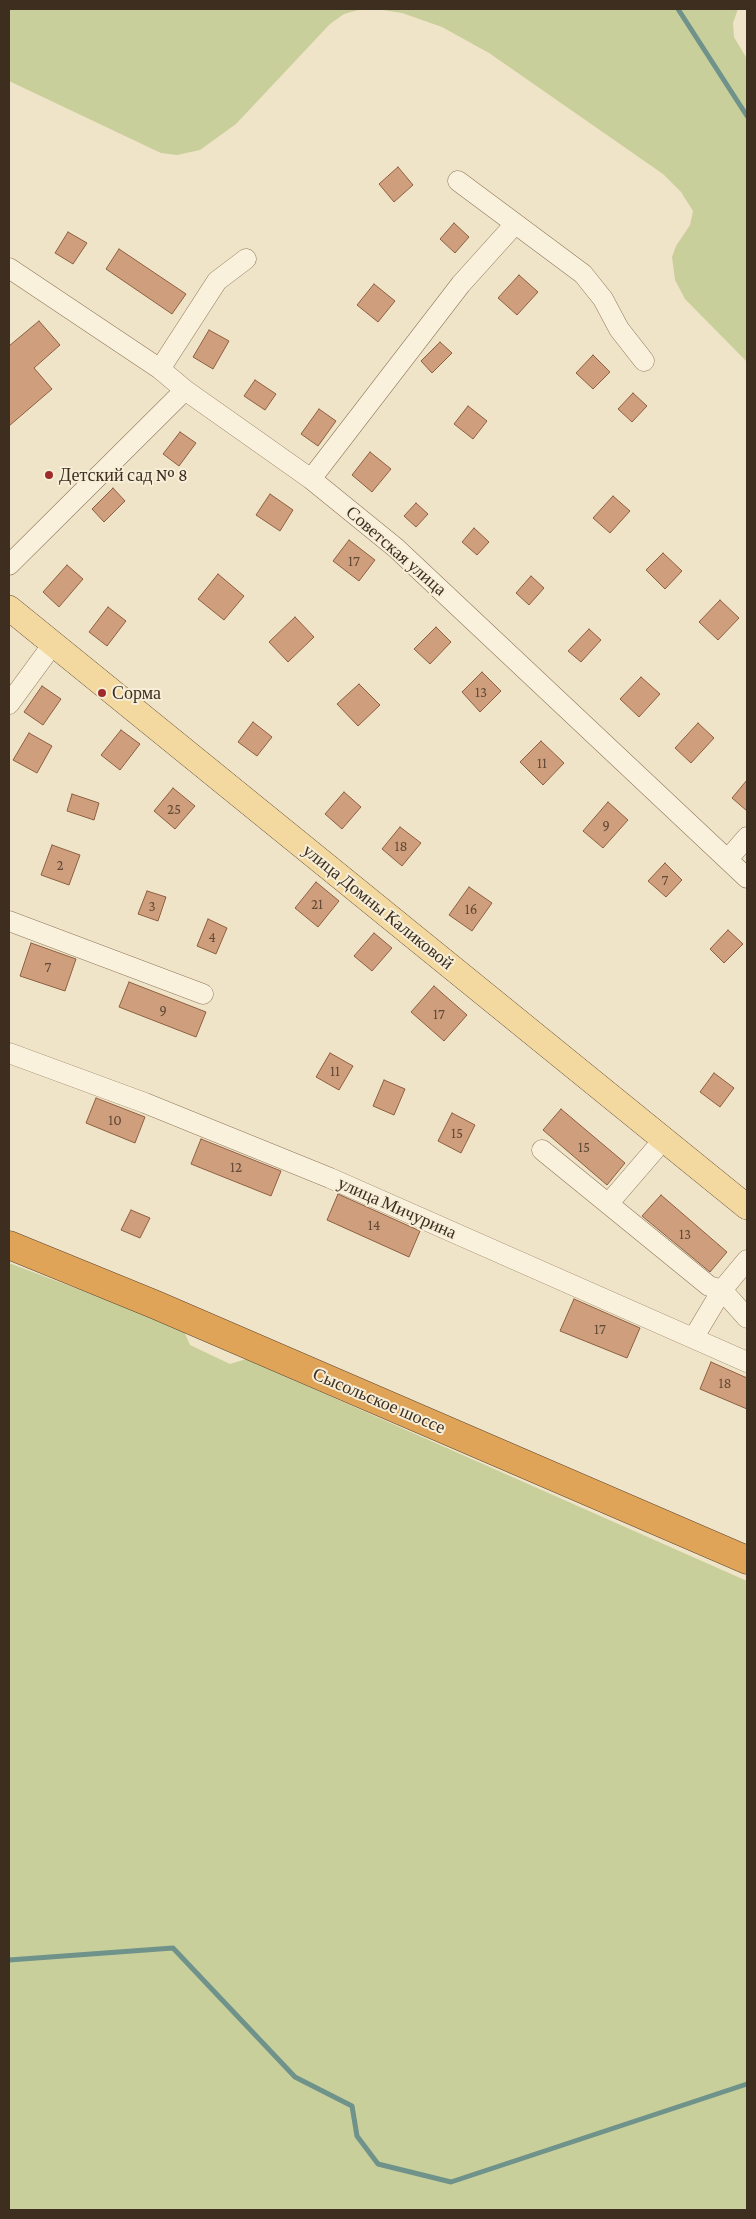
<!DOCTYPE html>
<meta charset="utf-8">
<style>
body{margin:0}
#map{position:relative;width:756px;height:2219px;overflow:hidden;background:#f0e4c8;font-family:"Crimson Pro",serif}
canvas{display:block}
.frame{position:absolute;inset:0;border:10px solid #3d2e20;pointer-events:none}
</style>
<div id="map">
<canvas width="756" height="2219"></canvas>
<div class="frame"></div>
</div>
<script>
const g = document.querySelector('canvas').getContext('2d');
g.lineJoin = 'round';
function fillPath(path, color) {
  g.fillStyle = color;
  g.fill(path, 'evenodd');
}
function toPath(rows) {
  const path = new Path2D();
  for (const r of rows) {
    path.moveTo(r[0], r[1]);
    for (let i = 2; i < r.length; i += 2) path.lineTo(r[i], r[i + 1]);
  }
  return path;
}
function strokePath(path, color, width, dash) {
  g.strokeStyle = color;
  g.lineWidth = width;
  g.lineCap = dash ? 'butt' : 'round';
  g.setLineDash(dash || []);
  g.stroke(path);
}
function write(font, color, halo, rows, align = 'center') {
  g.font = font + ' "Crimson Pro",serif';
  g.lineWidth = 4;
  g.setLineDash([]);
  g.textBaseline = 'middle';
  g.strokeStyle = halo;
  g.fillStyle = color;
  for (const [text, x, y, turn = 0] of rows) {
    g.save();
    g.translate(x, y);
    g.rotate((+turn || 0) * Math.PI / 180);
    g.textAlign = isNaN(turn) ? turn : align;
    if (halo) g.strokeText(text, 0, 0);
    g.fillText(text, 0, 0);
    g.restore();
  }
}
fillPath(toPath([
 [9,9,362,9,344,14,330,24,236,124,200,150,177,155,161,153,144,145,9,81],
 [376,9,738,9,733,23,734,37,747,59,747,362,685,299,675,280,672,257,676,246,690,225,693,211,681,192,663,174,489,53,442,27,402,13],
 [9,1263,183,1329,190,1345,230,1364,246,1359,747,1581,747,2210,9,2210]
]), '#c9cf9b');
strokePath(toPath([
 [678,9,747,116],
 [9,1960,173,1948,295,2077,352,2106,357,2136,378,2164,451,2182,747,2084]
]), '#6f938a', 5);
const building = toPath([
 [398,167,413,185,394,202,379,184,398,167],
 [454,223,469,237,455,253,440,239,454,223],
 [68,232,87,243,73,264,55,253,68,232],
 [119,249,186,294,172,314,106,269,119,249],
 [519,275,538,292,517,315,498,298,519,275],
 [374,284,395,301,378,322,357,305,374,284],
 [39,321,60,345,34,368,52,389,9,426,9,346,39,321],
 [209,330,229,341,213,369,193,357,209,330],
 [440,342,452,353,432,373,421,361,440,342],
 [593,355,610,372,593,389,576,373,593,355],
 [255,380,276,394,265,410,244,396,255,380],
 [633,393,647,406,632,422,618,409,633,393],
 [468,406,487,421,473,439,454,424,468,406],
 [319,409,336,421,318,446,301,434,319,409],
 [180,432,196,443,179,466,163,454,180,432],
 [370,452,391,469,372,492,352,475,370,452],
 [113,488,125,501,104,522,92,509,113,488],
 [270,494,293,510,280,531,256,515,270,494],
 [613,496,630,511,610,533,593,518,613,496],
 [416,503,428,514,416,527,404,516,416,503],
 [474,528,489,542,477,555,462,542,474,528],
 [349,540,375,560,359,581,333,561,349,540],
 [663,553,682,571,665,589,646,570,663,553],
 [67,565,83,579,59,607,43,592,67,565],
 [218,574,244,596,224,620,198,599,218,574],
 [531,576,544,588,529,605,516,593,531,576],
 [720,600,739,618,718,640,699,622,720,600],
 [108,607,126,621,107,646,89,632,108,607],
 [295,617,314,637,288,662,269,642,295,617],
 [436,627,451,642,430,664,414,649,436,627],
 [589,629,601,640,581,662,568,651,589,629],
 [482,672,501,691,480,712,462,692,482,672],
 [641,677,660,694,639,717,620,699,641,677],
 [359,684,380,705,358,726,337,704,359,684],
 [42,686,61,699,43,725,24,712,42,686],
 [253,722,272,737,257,756,238,742,253,722],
 [698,723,714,738,691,763,675,748,698,723],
 [121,730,140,744,120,770,101,755,121,730],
 [29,733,52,746,37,773,13,760,29,733],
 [541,741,564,763,543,785,520,762,541,741],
 [747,780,747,811,732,798,747,780],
 [173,788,195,806,175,829,154,811,173,788],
 [344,792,361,807,342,829,325,814,344,792],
 [72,794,99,803,94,820,67,811,72,794],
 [608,802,628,820,603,848,583,831,608,802],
 [400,827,421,843,402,866,382,849,400,827],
 [52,845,80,855,69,885,41,875,52,845],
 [665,863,682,880,666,897,648,881,665,863],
 [316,882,339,901,318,927,295,908,316,882],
 [469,887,492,903,472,931,449,915,469,887],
 [147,891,166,897,158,921,138,914,147,891],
 [208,919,227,928,216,954,197,946,208,919],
 [728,930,743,944,724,963,710,949,728,930],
 [374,933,392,948,372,971,354,956,374,933],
 [31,943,76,959,65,991,20,976,31,943],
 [129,982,206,1012,196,1037,119,1007,129,982],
 [434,986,467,1015,444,1041,411,1012,434,986],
 [330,1053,353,1066,339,1090,316,1077,330,1053],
 [714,1073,734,1088,720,1107,700,1092,714,1073],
 [384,1080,405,1089,394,1115,373,1106,384,1080],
 [96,1098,145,1117,135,1143,86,1123,96,1098],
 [561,1109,625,1163,607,1185,543,1130,561,1109],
 [452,1113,475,1125,461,1153,438,1141,452,1113],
 [201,1139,281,1171,271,1196,191,1164,201,1139],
 [338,1194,420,1231,409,1257,327,1220,338,1194],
 [661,1195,727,1252,710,1272,642,1216,661,1195],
 [131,1210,150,1218,140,1238,121,1230,131,1210],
 [574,1299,640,1328,627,1358,560,1331,574,1299],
 [711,1362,747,1378,747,1409,700,1389,711,1362]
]);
fillPath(building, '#cf9f7d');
strokePath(building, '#8d5f41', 1);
const minor = toPath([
 [458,181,583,274,603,299,619,329,644,361],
 [9,268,160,369,185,390,311,479,396,548,747,878],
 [160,369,217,281,246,259],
 [311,479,461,284,515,224],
 [9,565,185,390],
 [9,704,53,644],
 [728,859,747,837],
 [9,921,203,994],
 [9,1053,145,1103,330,1178,747,1362],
 [542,1150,709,1286,722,1290,747,1318],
 [608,1204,664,1139],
 [694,1337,722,1290,747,1260]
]);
const major = toPath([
 [9,608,747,1207]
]);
const highway = toPath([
 [9,1245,156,1305,747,1560]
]);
strokePath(minor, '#8d765c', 21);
strokePath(major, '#5b4430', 26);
strokePath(highway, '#5b4430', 29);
strokePath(minor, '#faf1dc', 20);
strokePath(major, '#f3d9a0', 25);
strokePath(highway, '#e0a458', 28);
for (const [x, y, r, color] of [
 [49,475,5,"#9e2a2b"],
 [102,693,5,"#9e2a2b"]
]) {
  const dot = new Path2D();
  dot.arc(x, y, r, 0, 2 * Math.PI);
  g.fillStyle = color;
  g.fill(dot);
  strokePath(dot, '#f7eed8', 2);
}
write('15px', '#624a37', null, [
 ["17",354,561],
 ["13",481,692],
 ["11",542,763],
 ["25",174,809],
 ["9",606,825],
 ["18",401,846],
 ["2",60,865],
 ["7",665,880],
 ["21",317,904],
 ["3",152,906],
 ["16",471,909],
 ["4",212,937],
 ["7",48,967],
 ["9",163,1010],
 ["17",439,1014],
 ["11",335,1071],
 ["10",115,1120],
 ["15",457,1133],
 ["15",584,1147],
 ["12",236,1167],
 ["14",374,1225],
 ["13",685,1234],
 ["17",600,1329],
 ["18",725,1383]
]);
write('18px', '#3d2e20', '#f7eed8', [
 ["Детский сад № 8",59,475],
 ["Сорма",112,693]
], 'left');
write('18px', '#3d2e20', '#f7eed8', [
 ["Советская улица",396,551,41],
 ["улица Домны Каликовой",378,907,39],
 ["улица Мичурина",397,1208,24],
 ["Сысольское шоссе",379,1401,23]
]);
</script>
